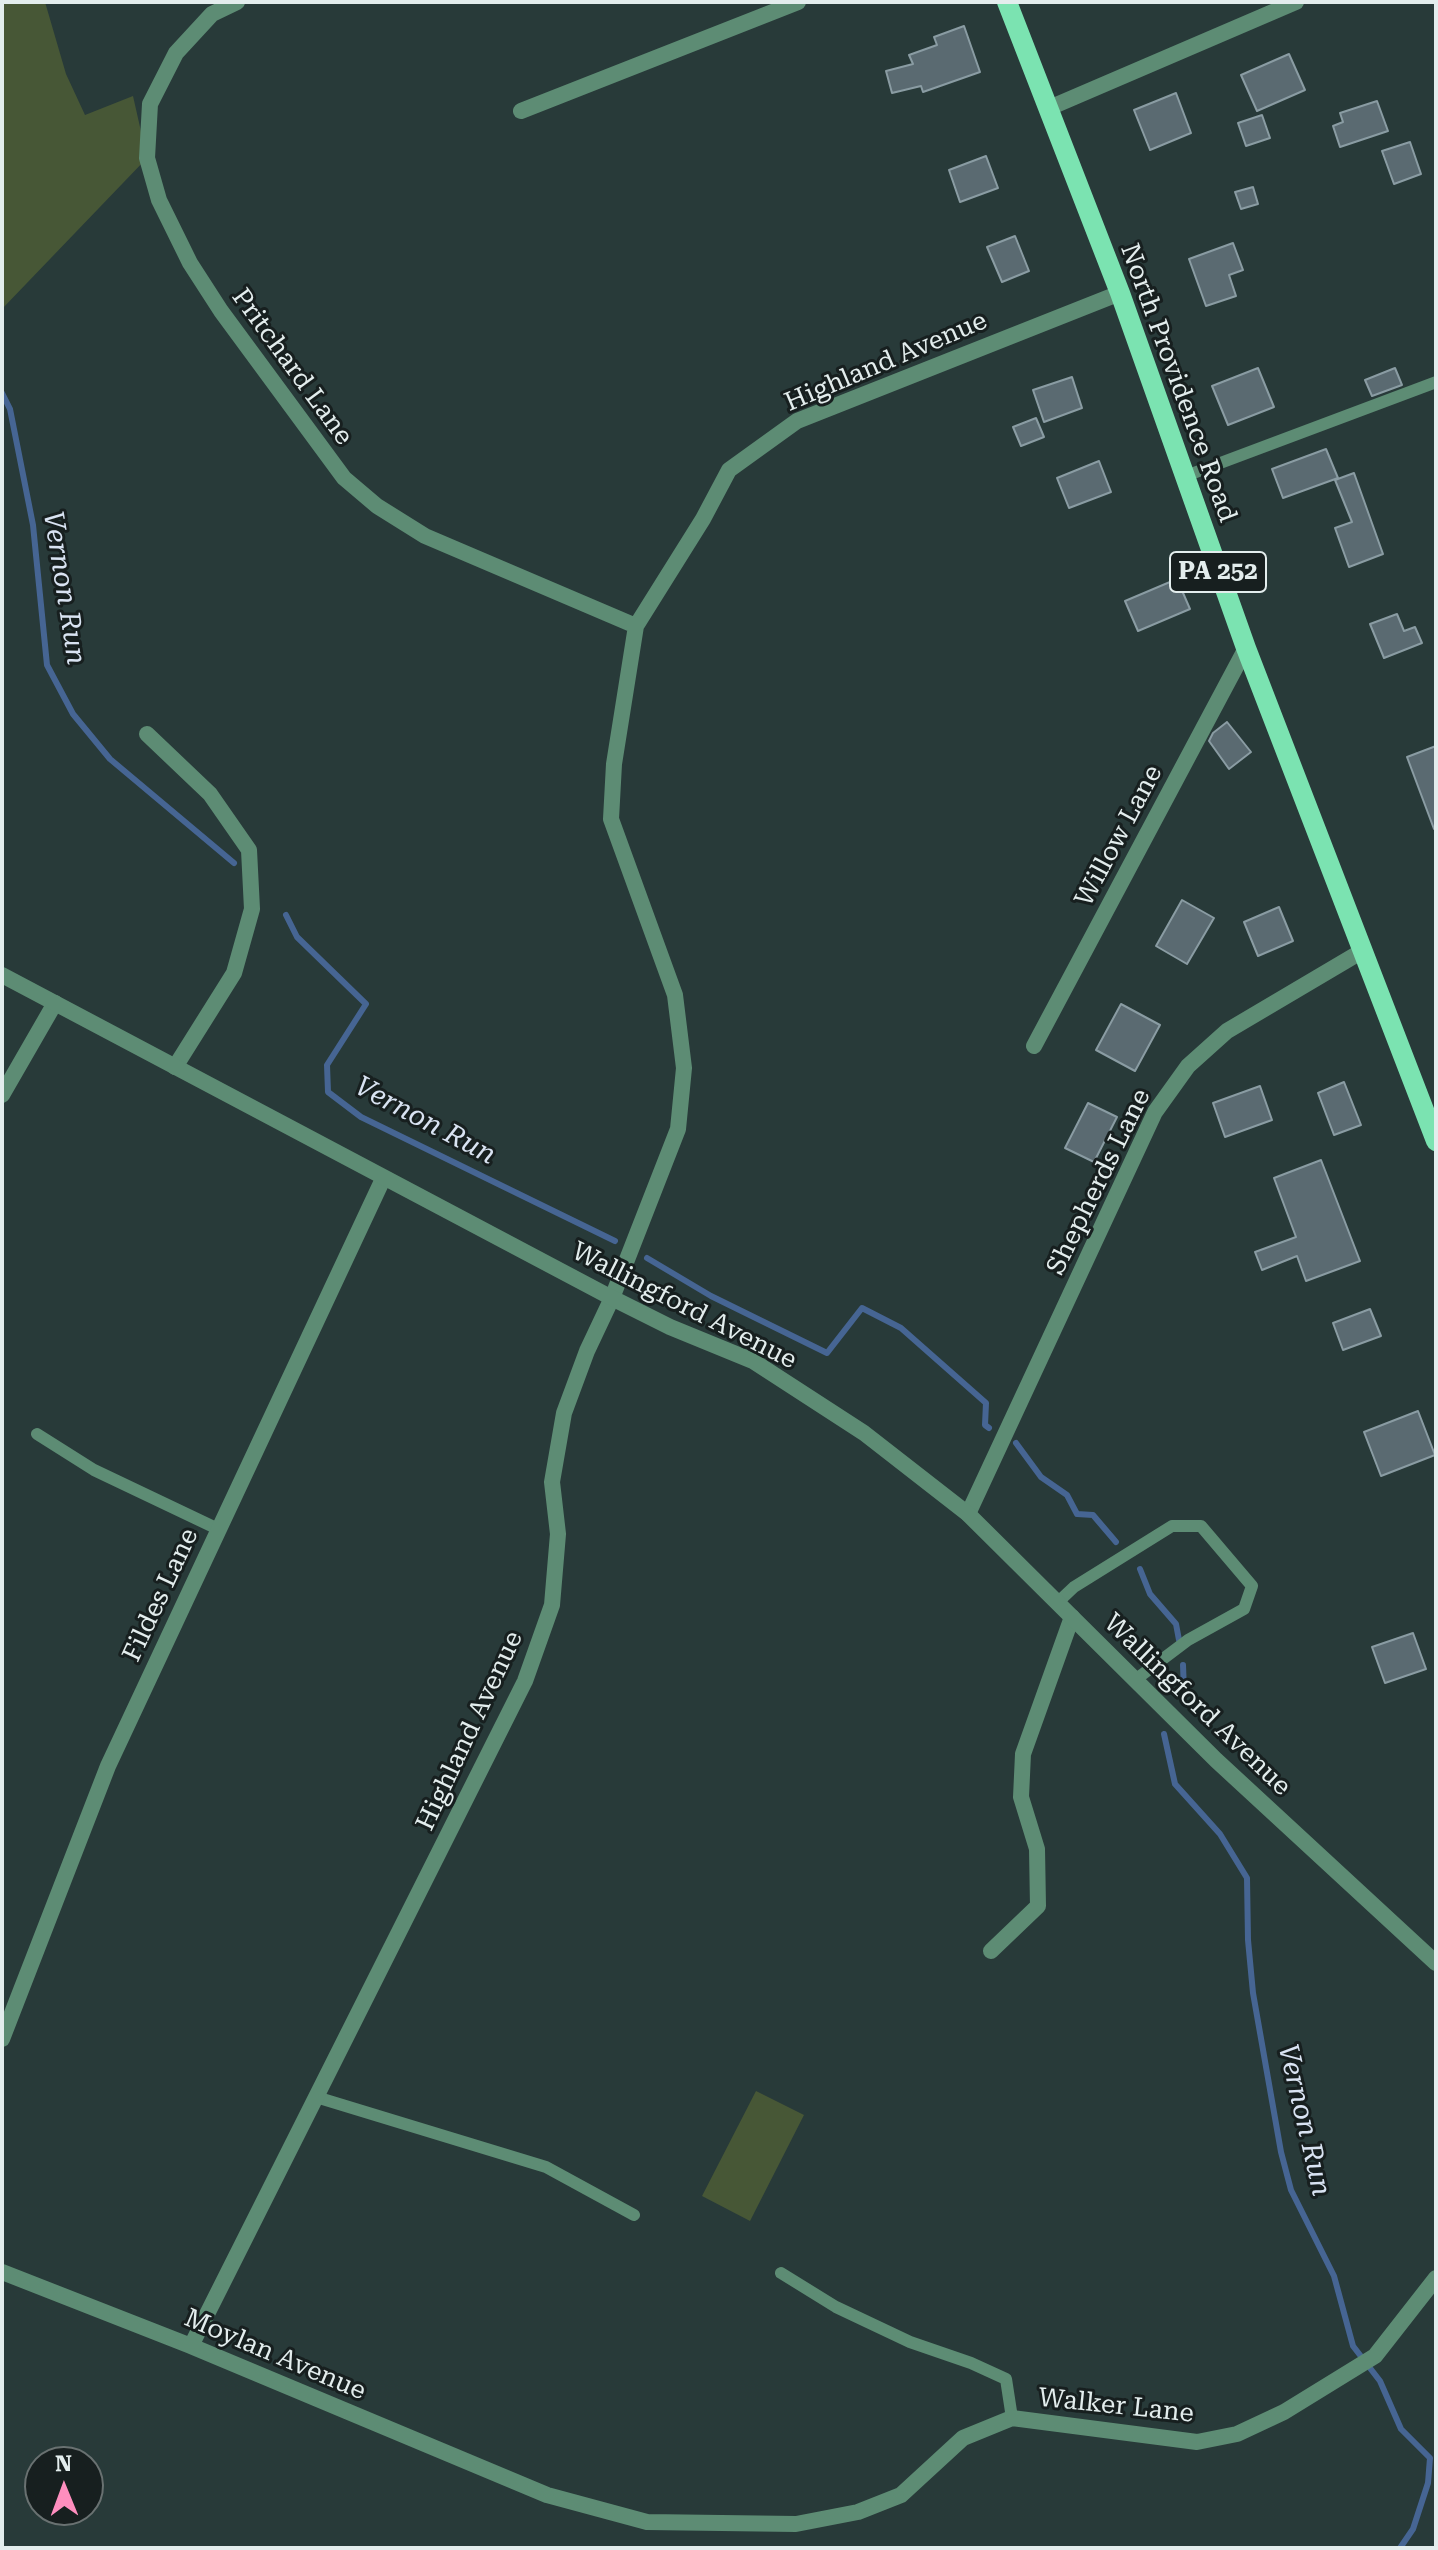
<!DOCTYPE html>
<style>
body{margin:0}
#map{position:relative;width:1438px;height:2550px;overflow:hidden;background:#283a39;font-family:"Roboto Serif",serif}
canvas{display:block}
.frame{position:absolute;inset:0;border:4px solid #e3eded;pointer-events:none}
.north{position:absolute;left:24px;top:2446px;width:80px;height:80px;box-sizing:border-box;background:#171f1f;border:2px solid #697171;border-radius:50%;rotate:359deg;font-size:22px;font-weight:700;line-height:32px;text-align:center;color:#e3eded}
.north::after{content:'';display:block;margin:auto;width:28px;height:36px;background:#fe8ebe;clip-path:polygon(50% 0,100% 100%,50% 72%,0 100%)}
</style>
<div id="map">
<canvas width="1438" height="2550"></canvas>
<div class="frame"></div>
<div class="north">N</div>
</div>
<script>
const g = document.querySelector('canvas').getContext('2d');
g.lineJoin = 'round';
function fillPath(path, color) {
  g.fillStyle = color;
  g.fill(path, 'evenodd');
}
function toPath(rows) {
  const path = new Path2D();
  for (const r of rows) {
    path.moveTo(r[0], r[1]);
    for (let i = 2; i < r.length; i += 2) path.lineTo(r[i], r[i + 1]);
  }
  return path;
}
function strokePath(path, color, width, dash) {
  g.strokeStyle = color;
  g.lineWidth = width;
  g.lineCap = dash ? 'butt' : 'round';
  g.setLineDash(dash || []);
  g.stroke(path);
}
function write(font, color, halo, rows, align = 'center') {
  g.font = font + ' "Roboto Serif",serif';
  g.lineWidth = 6;
  g.setLineDash([]);
  g.textBaseline = 'middle';
  g.strokeStyle = halo;
  g.fillStyle = color;
  for (const [text, x, y, turn = 0] of rows) {
    g.save();
    g.translate(x, y);
    g.rotate((+turn || 0) * Math.PI / 180);
    g.textAlign = isNaN(turn) ? turn : align;
    if (halo) g.strokeText(text, 0, 0);
    g.fillText(text, 0, 0);
    g.restore();
  }
}
fillPath(toPath([
 [2,2,45,2,66,74,85,115,133,96,147,158,2,309],
 [756,2091,804,2115,750,2221,702,2196]
]), '#475736');
strokePath(toPath([
 [2,393,10,409,33,525,47,665,73,714,110,759,234,863],
 [286,915,297,937,366,1004,327,1065,328,1092,361,1117,615,1241],
 [647,1258,711,1296,827,1353,862,1308,901,1328,986,1403,985,1425,989,1428],
 [1016,1443,1041,1477,1067,1495,1077,1514,1093,1515,1116,1542],
 [1140,1569,1150,1594,1176,1624,1179,1640],
 [1183,1665,1184,1691],
 [1164,1734,1175,1784,1220,1834,1247,1878,1248,1940,1253,1993,1281,2152,1291,2190,1334,2276,1353,2346,1380,2381,1401,2429,1430,2458,1428,2483,1413,2529,1400,2548]
]), '#466593', 6);
const building = toPath([
 [964,26,980,72,923,92,921,86,892,93,886,71,913,64,909,55,937,45,934,37,964,26],
 [1289,54,1305,90,1257,111,1241,75,1289,54],
 [1176,93,1191,133,1150,150,1134,110,1176,93],
 [1377,101,1388,131,1340,147,1333,126,1343,122,1340,113,1377,101],
 [1262,115,1270,138,1246,146,1238,123,1262,115],
 [1410,142,1421,174,1394,184,1382,151,1410,142],
 [986,156,998,188,960,202,949,170,986,156],
 [1253,187,1258,204,1241,209,1235,192,1253,187],
 [1015,236,1029,271,1002,282,987,247,1015,236],
 [1233,243,1243,270,1229,275,1236,296,1206,306,1189,259,1233,243],
 [1258,368,1274,407,1228,425,1212,386,1258,368],
 [1395,368,1402,385,1372,396,1365,380,1395,368],
 [1072,377,1082,408,1044,422,1033,390,1072,377],
 [1036,418,1044,437,1021,446,1013,427,1036,418],
 [1326,449,1338,478,1283,498,1272,469,1326,449],
 [1099,461,1111,492,1069,508,1057,478,1099,461],
 [1354,473,1383,554,1349,567,1335,528,1352,522,1335,480,1354,473],
 [1177,579,1190,609,1138,631,1125,601,1177,579],
 [1397,614,1404,631,1415,627,1422,643,1384,658,1370,624,1397,614],
 [1227,722,1251,752,1229,769,1209,741,1213,733,1227,722],
 [1436,746,1436,829,1434,829,1407,757,1436,746],
 [1182,900,1214,918,1187,964,1156,946,1182,900],
 [1279,907,1293,941,1258,956,1244,922,1279,907],
 [1121,1004,1160,1025,1135,1071,1096,1050,1121,1004],
 [1344,1082,1361,1125,1334,1135,1318,1093,1344,1082],
 [1260,1086,1272,1120,1225,1137,1213,1103,1260,1086],
 [1088,1103,1117,1117,1094,1162,1065,1148,1088,1103],
 [1321,1160,1360,1261,1306,1281,1297,1256,1262,1270,1255,1252,1296,1237,1274,1178,1321,1160],
 [1370,1309,1381,1336,1343,1350,1333,1323,1370,1309],
 [1418,1411,1435,1455,1381,1476,1364,1432,1418,1411],
 [1413,1633,1426,1669,1385,1683,1372,1647,1413,1633]
]);
fillPath(building, '#5a6a71');
strokePath(building, '#8a9ca3', 2);
strokePath(toPath([
 [1183,477,1436,382],
 [37,1434,94,1470,218,1529],
 [1057,1603,1074,1587,1172,1526,1201,1526,1252,1586,1244,1609,1188,1640,1135,1680],
 [316,2097,546,2167,634,2215],
 [781,2273,836,2307,910,2342,971,2363,1006,2379,1012,2418]
]), '#5d8c74', 12);
strokePath(toPath([
 [237,2,212,14,176,53,150,104,147,158,159,200,190,263,221,311,344,478,377,506,425,536,636,626],
 [1049,108,1296,2],
 [521,111,798,2],
 [147,734,210,794,249,850,252,909,234,973,175,1067],
 [1034,1046,1246,648],
 [2,1095,55,1003],
 [968,1514,1155,1112,1188,1066,1227,1031,1364,950],
 [991,1951,1038,1906,1037,1849,1021,1797,1023,1754,1072,1617],
 [2,2039,108,1766,383,1179],
 [2,2272,191,2346,547,2495,647,2522,796,2524,858,2512,901,2495,963,2438,1012,2418,1197,2442,1237,2434,1284,2412,1375,2356,1436,2278],
 [191,2346,525,1681,552,1605,558,1534,552,1482,564,1413,587,1351,612,1298,678,1129,684,1068,675,995,611,819,614,764,636,626,703,519,729,470,797,421,1120,293]
]), '#5d8c74', 16);
strokePath(toPath([
 [2,975,612,1298,670,1327,753,1361,864,1433,968,1514,1216,1760,1436,1963]
]), '#5d8c74', 16);
strokePath(toPath([
 [1007,2,1120,293,1246,648,1436,1141]
]), '#7be3b1', 20);
for (const [x, y, w] of [
 [1218,572,96]
]) {
  const box = new Path2D();
  box.roundRect(x - w / 2, y - 20, w, 40, 6);
  g.fillStyle = '#171f1f';
  g.fill(box);
  strokePath(box, '#e3eded', 2);
}
write('bold 24px', '#e3eded', null, [
 ["PA 252",1218,572]
]);
write('26px', '#e3eded', '#171f1f', [
 ["Highland Avenue",886,362,-23],
 ["Pritchard Lane",292,367,54],
 ["North Providence Road",1178,383,70],
 ["Willow Lane",1119,836,-62],
 ["Shepherds Lane",1099,1182,-64],
 ["Wallingford Avenue",684,1306,27],
 ["Fildes Lane",161,1595,-65],
 ["Wallingford Avenue",1197,1705,44],
 ["Highland Avenue",470,1731,-65],
 ["Moylan Avenue",275,2355,23],
 ["Walker Lane",1116,2406,6]
]);
write('italic 28px', '#d9e3f2', '#171f1f', [
 ["Vernon Run",64,588,81],
 ["Vernon Run",425,1121,28],
 ["Vernon Run",1304,2120,77]
]);
</script>
